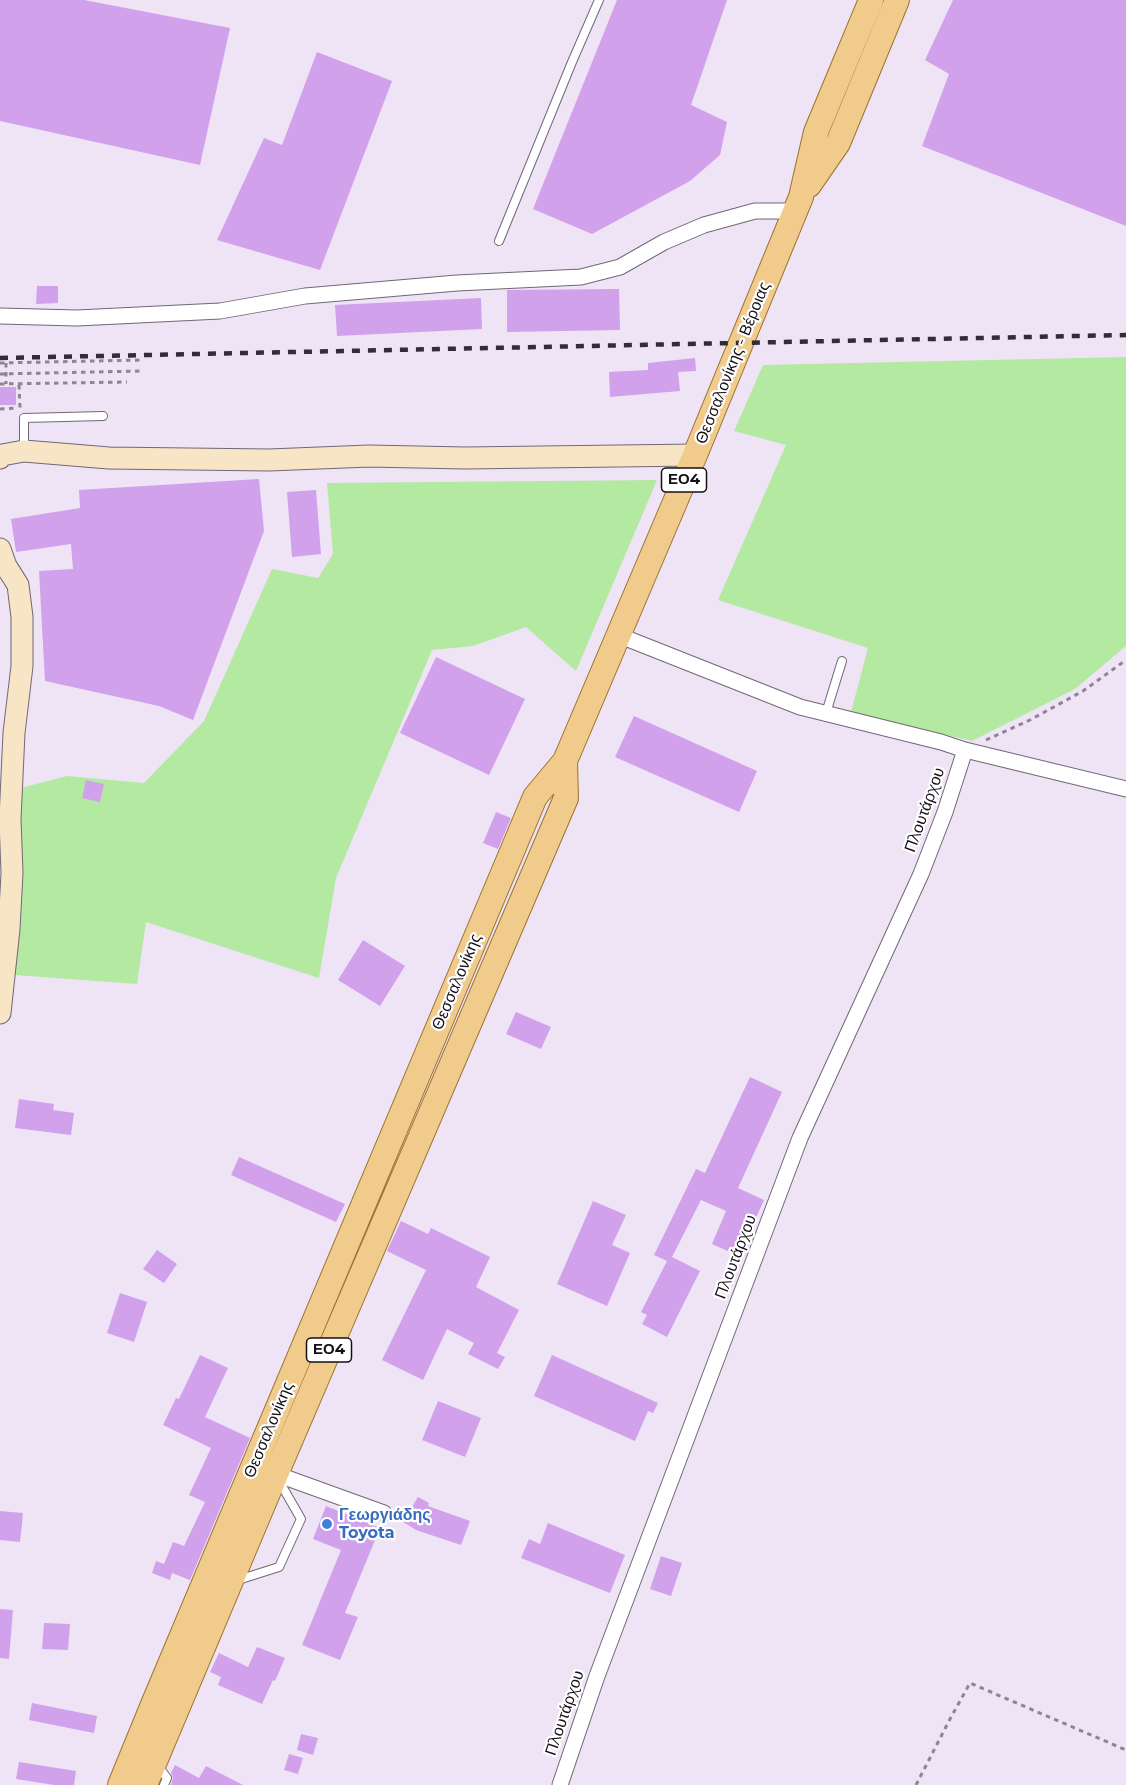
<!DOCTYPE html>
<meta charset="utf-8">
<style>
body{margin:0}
canvas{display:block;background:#efe3f6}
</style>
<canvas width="1126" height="1785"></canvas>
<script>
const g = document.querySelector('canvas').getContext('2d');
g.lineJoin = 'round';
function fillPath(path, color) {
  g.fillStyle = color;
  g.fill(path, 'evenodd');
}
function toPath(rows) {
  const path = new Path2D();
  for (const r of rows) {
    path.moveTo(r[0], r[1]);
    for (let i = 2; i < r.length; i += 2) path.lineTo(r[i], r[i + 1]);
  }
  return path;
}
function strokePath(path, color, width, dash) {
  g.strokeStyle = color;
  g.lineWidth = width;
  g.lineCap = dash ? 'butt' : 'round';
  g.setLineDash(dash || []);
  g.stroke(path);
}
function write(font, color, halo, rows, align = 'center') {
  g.font = font + ' Montserrat,sans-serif';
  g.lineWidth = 4.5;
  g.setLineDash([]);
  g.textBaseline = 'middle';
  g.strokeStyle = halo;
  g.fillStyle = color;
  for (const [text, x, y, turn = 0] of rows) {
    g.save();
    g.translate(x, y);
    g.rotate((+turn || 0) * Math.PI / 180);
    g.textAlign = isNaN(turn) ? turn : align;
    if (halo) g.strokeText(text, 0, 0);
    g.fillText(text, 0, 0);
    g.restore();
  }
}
fillPath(toPath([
 [1126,357,1126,646,1075,689,972,741,851,712,868,648,718,600,786,445,734,431,763,365],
 [657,480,576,671,526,627,473,646,432,650,336,878,319,978,146,922,137,984,15,975,21,788,67,776,144,783,204,721,272,569,318,578,333,554,327,483]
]), '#b4e9a2');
fillPath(toPath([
 [0,0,84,0,230,28,200,165,0,121],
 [617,0,727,0,691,105,727,122,720,155,690,181,592,234,533,209],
 [953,0,1126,0,1126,226,922,146,949,74,925,60],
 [317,52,392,81,320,270,217,240,264,138,282,145],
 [37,286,58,286,58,303,36,304],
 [619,289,620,330,507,332,507,290],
 [481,298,482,329,337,336,335,305],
 [695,358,696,371,678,372,680,391,610,397,609,372,648,370,648,363],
 [0,387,16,387,16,405,0,405],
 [259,479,264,531,193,720,159,706,45,681,39,571,73,569,71,544,16,552,11,519,80,508,79,490],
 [316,490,321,554,292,557,287,492],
 [436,657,525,699,489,775,400,733],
 [634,716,757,771,739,812,615,757],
 [86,780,104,784,100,802,82,798],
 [496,812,511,818,498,849,483,843],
 [363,940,405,966,380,1006,338,980],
 [516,1012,551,1027,541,1049,506,1034],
 [750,1077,782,1092,738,1188,764,1200,739,1256,712,1244,726,1211,701,1200,672,1257,700,1271,667,1337,642,1324,647,1315,641,1312,667,1261,654,1255,696,1169,705,1173],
 [19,1099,54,1104,53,1110,74,1113,71,1135,15,1128],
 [239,1157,345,1204,336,1222,231,1175],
 [593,1201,626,1215,612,1245,630,1253,607,1306,557,1284],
 [401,1221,428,1234,431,1228,490,1257,476,1287,519,1310,497,1353,505,1357,498,1369,468,1354,474,1343,447,1329,423,1380,382,1360,426,1270,387,1251],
 [157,1250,177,1264,164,1283,143,1269],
 [120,1293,147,1302,134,1342,107,1333],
 [200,1355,228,1368,205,1417,250,1438,190,1580,172,1573,170,1580,152,1573,156,1561,164,1564,173,1542,184,1546,205,1502,189,1495,211,1448,163,1425,176,1398,179,1399],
 [552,1355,658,1403,653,1413,648,1411,635,1441,534,1396],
 [438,1401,481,1418,465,1457,422,1440],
 [418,1497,429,1503,428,1506,470,1521,461,1545,416,1530,403,1522],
 [326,1506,380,1528,345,1613,358,1617,340,1660,302,1645,341,1550,313,1539],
 [0,1511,23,1513,20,1542,0,1540],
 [548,1523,625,1555,610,1593,521,1558,529,1539,540,1544],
 [661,1556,682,1563,671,1596,650,1589],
 [0,1609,13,1610,9,1659,0,1658],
 [44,1623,70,1624,68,1650,42,1649],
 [257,1647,285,1658,275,1681,273,1680,262,1704,218,1685,221,1677,210,1672,219,1653,248,1667],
 [32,1703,97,1716,94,1733,29,1720],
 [301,1734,318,1738,313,1755,297,1750],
 [289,1754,303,1758,298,1774,284,1770],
 [19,1762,76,1771,74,1785,54,1785,16,1779],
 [175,1765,199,1778,206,1766,243,1785,171,1785,173,1778,171,1773]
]), '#d1a1eb');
const lane = toPath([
 [499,241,572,62,599,0],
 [24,450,24,418,103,416],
 [826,713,842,661],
 [238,1580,279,1567,301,1519,278,1479],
 [158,1766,167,1778,164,1785]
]);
const street = toPath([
 [0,316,77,318,220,311,305,296,457,283,581,277,620,267,664,242,704,225,755,211,796,211],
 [618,635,800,707,941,742,965,750,1126,789],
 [276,1474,384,1513],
 [560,1785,597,1676,800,1138,921,874,945,812,965,750]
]);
const secondary = toPath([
 [0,458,2,455,24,451,109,458,269,460,369,456,465,458,695,455],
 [0,549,6,566,18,585,22,617,22,666,14,733,10,819,12,873,9,929,0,1013]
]);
const primary = toPath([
 [809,185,838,143,897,0],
 [120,1785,154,1702,535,797,565,761,695,455,801,197,816,132,871,0],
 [145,1785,276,1474,566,798,565,761]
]);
strokePath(lane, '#716777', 10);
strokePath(street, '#716777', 17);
strokePath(secondary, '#716777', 23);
strokePath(primary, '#9c7330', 26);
strokePath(toPath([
 [0,363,141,360],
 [6,363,6,384],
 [0,374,141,371],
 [0,384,127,382],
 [19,385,20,408],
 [0,409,18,408],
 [986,740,1030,720,1083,691,1126,660],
 [916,1785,950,1719,970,1683,1126,1750]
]), '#8d8592', 3, [4.5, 4.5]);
strokePath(lane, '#fff', 8);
strokePath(street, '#fff', 15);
strokePath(secondary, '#f8e5c5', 21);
strokePath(primary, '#f0cb8b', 24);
strokePath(toPath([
 [0,358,1126,335]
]), '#322c35', 4.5, [8, 8]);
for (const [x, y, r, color] of [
 [327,1524,6,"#3f7fe0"]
]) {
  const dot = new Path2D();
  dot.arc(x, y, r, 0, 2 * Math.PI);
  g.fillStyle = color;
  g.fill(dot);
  strokePath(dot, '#fff', 2);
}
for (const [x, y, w] of [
 [684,480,45],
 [329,1350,45]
]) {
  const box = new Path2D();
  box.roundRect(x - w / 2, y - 12, w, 24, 4.5);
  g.fillStyle = '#fff';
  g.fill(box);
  strokePath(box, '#141017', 1.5);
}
write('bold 15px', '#141017', null, [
 ["ΕΟ4",684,480],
 ["ΕΟ4",329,1350]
]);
write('16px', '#141017', '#fff', [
 ["Θεσσαλονίκης - Βέροιας",733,363,-68],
 ["Πλουτάρχου",925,810,-70],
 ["Θεσσαλονίκης",457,982,-67],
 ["Πλουτάρχου",736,1257,-69],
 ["Θεσσαλονίκης",269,1430,-67],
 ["Πλουτάρχου",565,1713,-71]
]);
write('bold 16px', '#366cbe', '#fff', [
 ["Γεωργιάδης",339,1515],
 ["Toyota",339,1533]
], 'left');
</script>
